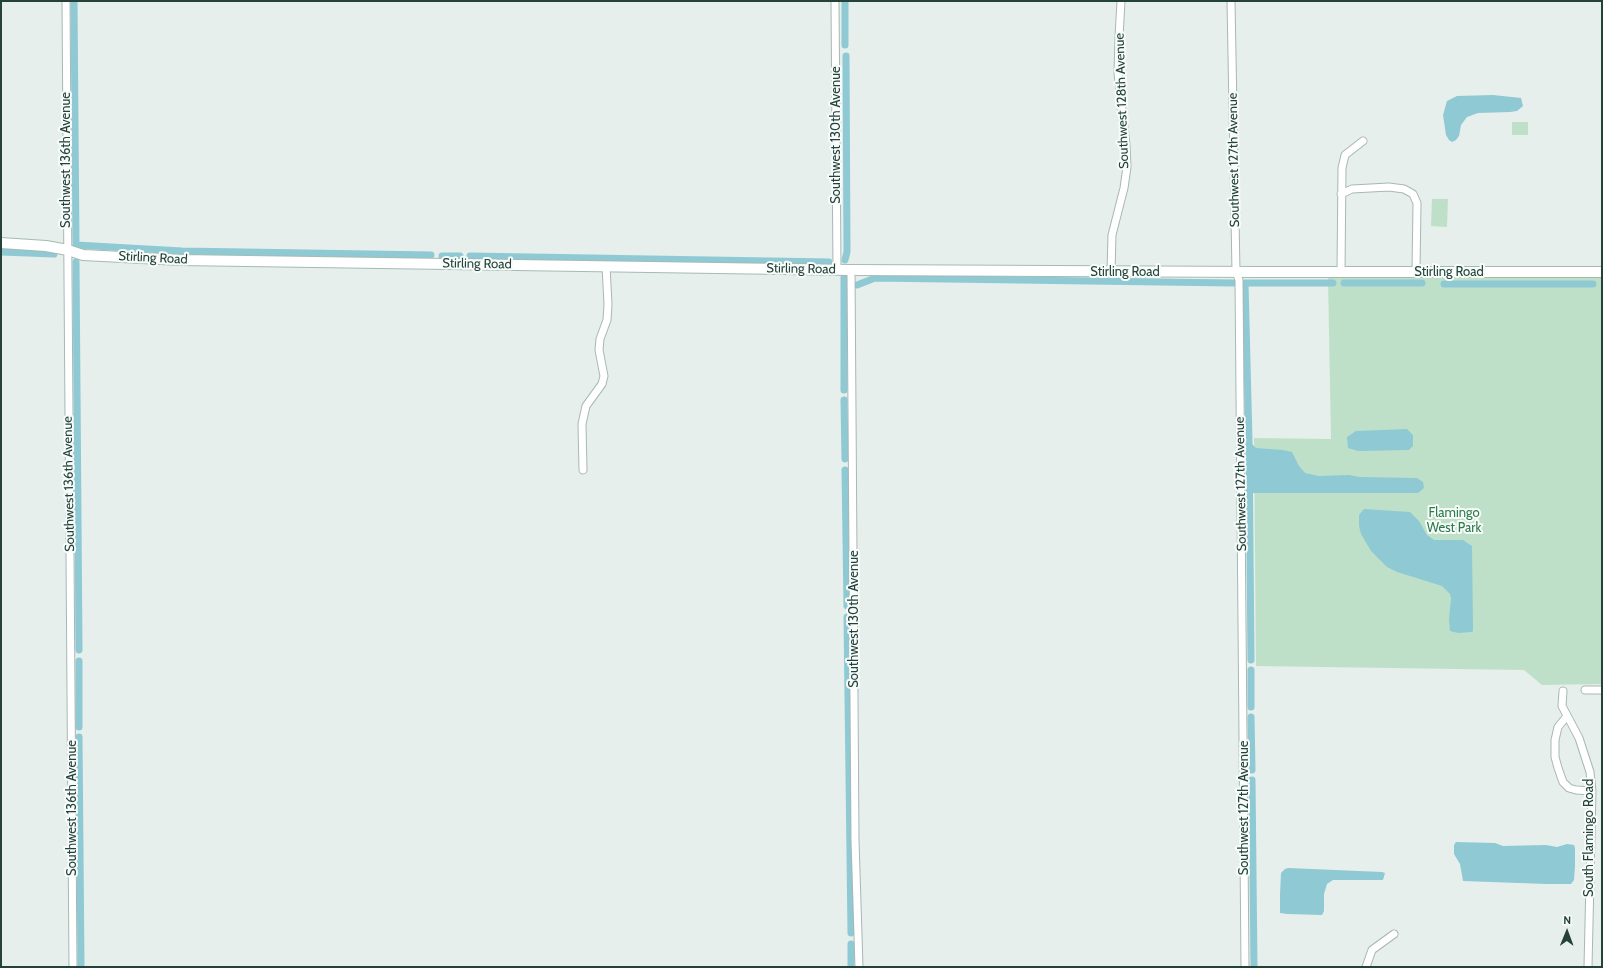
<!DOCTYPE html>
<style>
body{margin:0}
#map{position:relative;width:1603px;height:968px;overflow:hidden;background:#e6efeb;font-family:Cabin,sans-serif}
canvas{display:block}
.frame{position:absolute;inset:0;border:2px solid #24423a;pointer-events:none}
.north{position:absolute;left:1547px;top:912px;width:40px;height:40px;-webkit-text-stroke:3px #f7fbf9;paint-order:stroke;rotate:1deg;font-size:11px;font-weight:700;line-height:16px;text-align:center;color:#24423a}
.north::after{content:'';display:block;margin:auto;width:14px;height:18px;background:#24423a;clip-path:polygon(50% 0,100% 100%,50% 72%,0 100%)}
</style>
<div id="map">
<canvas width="1603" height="968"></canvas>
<div class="frame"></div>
<div class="north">N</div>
</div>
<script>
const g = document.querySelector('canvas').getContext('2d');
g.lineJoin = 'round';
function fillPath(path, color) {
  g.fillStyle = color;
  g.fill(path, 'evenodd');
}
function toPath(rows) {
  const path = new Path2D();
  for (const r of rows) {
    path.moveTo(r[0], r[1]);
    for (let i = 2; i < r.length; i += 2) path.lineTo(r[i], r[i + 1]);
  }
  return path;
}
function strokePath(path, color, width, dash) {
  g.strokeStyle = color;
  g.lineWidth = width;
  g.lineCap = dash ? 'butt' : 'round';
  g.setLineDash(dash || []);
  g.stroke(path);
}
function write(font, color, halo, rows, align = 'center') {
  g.font = font + ' Cabin,sans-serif';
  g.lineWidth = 4;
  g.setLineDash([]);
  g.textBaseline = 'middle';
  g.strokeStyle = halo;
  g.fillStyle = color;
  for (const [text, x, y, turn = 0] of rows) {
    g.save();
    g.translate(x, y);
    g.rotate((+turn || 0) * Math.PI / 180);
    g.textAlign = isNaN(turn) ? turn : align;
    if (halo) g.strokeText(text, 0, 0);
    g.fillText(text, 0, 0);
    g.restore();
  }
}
fillPath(toPath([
 [1512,122,1528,122,1528,135,1512,135],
 [1432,199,1448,199,1447,227,1431,226],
 [1328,278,1602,278,1602,684,1542,685,1524,670,1256,666,1254,438,1331,439]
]), '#bfe0c8');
fillPath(toPath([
 [1493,95,1521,98,1523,106,1517,111,1510,112,1478,113,1467,117,1461,125,1459,136,1456,140,1452,142,1449,140,1446,135,1443,115,1447,101,1457,96],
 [1407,429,1413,435,1413,446,1409,450,1358,451,1348,448,1347,437,1356,431],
 [1249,441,1256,448,1283,450,1292,452,1299,466,1305,473,1319,476,1349,475,1360,477,1417,478,1423,482,1424,488,1418,493,1249,493],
 [1364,509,1410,512,1419,521,1427,535,1434,540,1463,540,1472,546,1473,627,1473,631,1472,632,1458,633,1450,631,1449,619,1451,599,1450,594,1442,586,1397,572,1387,567,1371,551,1361,534,1359,526,1359,515],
 [1456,842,1495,843,1503,846,1546,845,1557,847,1567,844,1574,845,1575,848,1575,866,1574,880,1571,884,1547,884,1463,881,1460,864,1454,854,1454,845],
 [1288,868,1382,872,1385,873,1383,880,1333,880,1327,884,1324,894,1324,911,1322,915,1287,914,1280,913,1280,895,1281,873,1285,869]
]), '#8ec9d4');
strokePath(toPath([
 [74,1,76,245,182,251,431,255],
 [845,1,845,45],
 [1,252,54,254],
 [442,256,460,256],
 [470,256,829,262],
 [845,260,847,252,846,56],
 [76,262,79,650],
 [844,277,844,390],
 [1344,283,1422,283],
 [1444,284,1593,284],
 [857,285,875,278,1233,283],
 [844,400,845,459],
 [845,470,847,606],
 [847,617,851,933],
 [1251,660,1249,441,1245,283,1333,283],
 [79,661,79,727],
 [1251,670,1251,707],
 [1251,717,1252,770],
 [79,737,81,967],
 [1252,780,1254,967],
 [851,944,851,967]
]), '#8ec9d4', 7);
const street = toPath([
 [66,1,73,967],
 [835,1,837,270],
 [1231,1,1236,272,1239,280,1245,967],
 [1341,194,1352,189,1389,187,1404,189,1413,194,1417,203,1416,272],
 [851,270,855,840,859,967],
 [1111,271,1112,235,1124,188,1127,167,1126,145,1118,73,1119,37,1121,1],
 [1341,272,1342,168,1345,155,1363,141],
 [583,470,582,424,586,406,602,384,604,376,599,350,600,339,607,320,608,304,606,266],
 [1585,690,1602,690],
 [1563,691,1562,706,1579,738,1590,772,1592,791,1588,967],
 [1567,716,1558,727,1555,740,1555,757,1558,768,1563,782,1569,788,1576,790,1592,791],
 [1366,967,1372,950,1394,934]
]);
const secondary = toPath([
 [1,243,46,246,68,250,83,255,180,260,851,270,1256,272,1602,272]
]);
strokePath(street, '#a8b8b2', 9);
strokePath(secondary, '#a4bbb3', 12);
strokePath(street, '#fff', 7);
strokePath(secondary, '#fff', 10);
write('13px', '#24423a', '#f7fbf9', [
 ["Southwest 128th Avenue",1122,101,-92],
 ["Southwest 130th Avenue",836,135,-90],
 ["Southwest 136th Avenue",66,160,-90],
 ["Southwest 127th Avenue",1234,160,-91],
 ["Stirling Road",153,258,3],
 ["Stirling Road",477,264,1],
 ["Stirling Road",801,269,1],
 ["Stirling Road",1125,272],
 ["Stirling Road",1449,272],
 ["Southwest 136th Avenue",69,484,-91],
 ["Southwest 127th Avenue",1241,484,-91],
 ["Southwest 130th Avenue",854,619,-90],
 ["Southwest 136th Avenue",72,808,-90],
 ["Southwest 127th Avenue",1244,808,-90],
 ["South Flamingo Road",1589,838,-90]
]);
write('13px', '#2d7a4b', '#f7fbf9', [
 ["Flamingo",1454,513],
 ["West Park",1454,528]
]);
</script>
